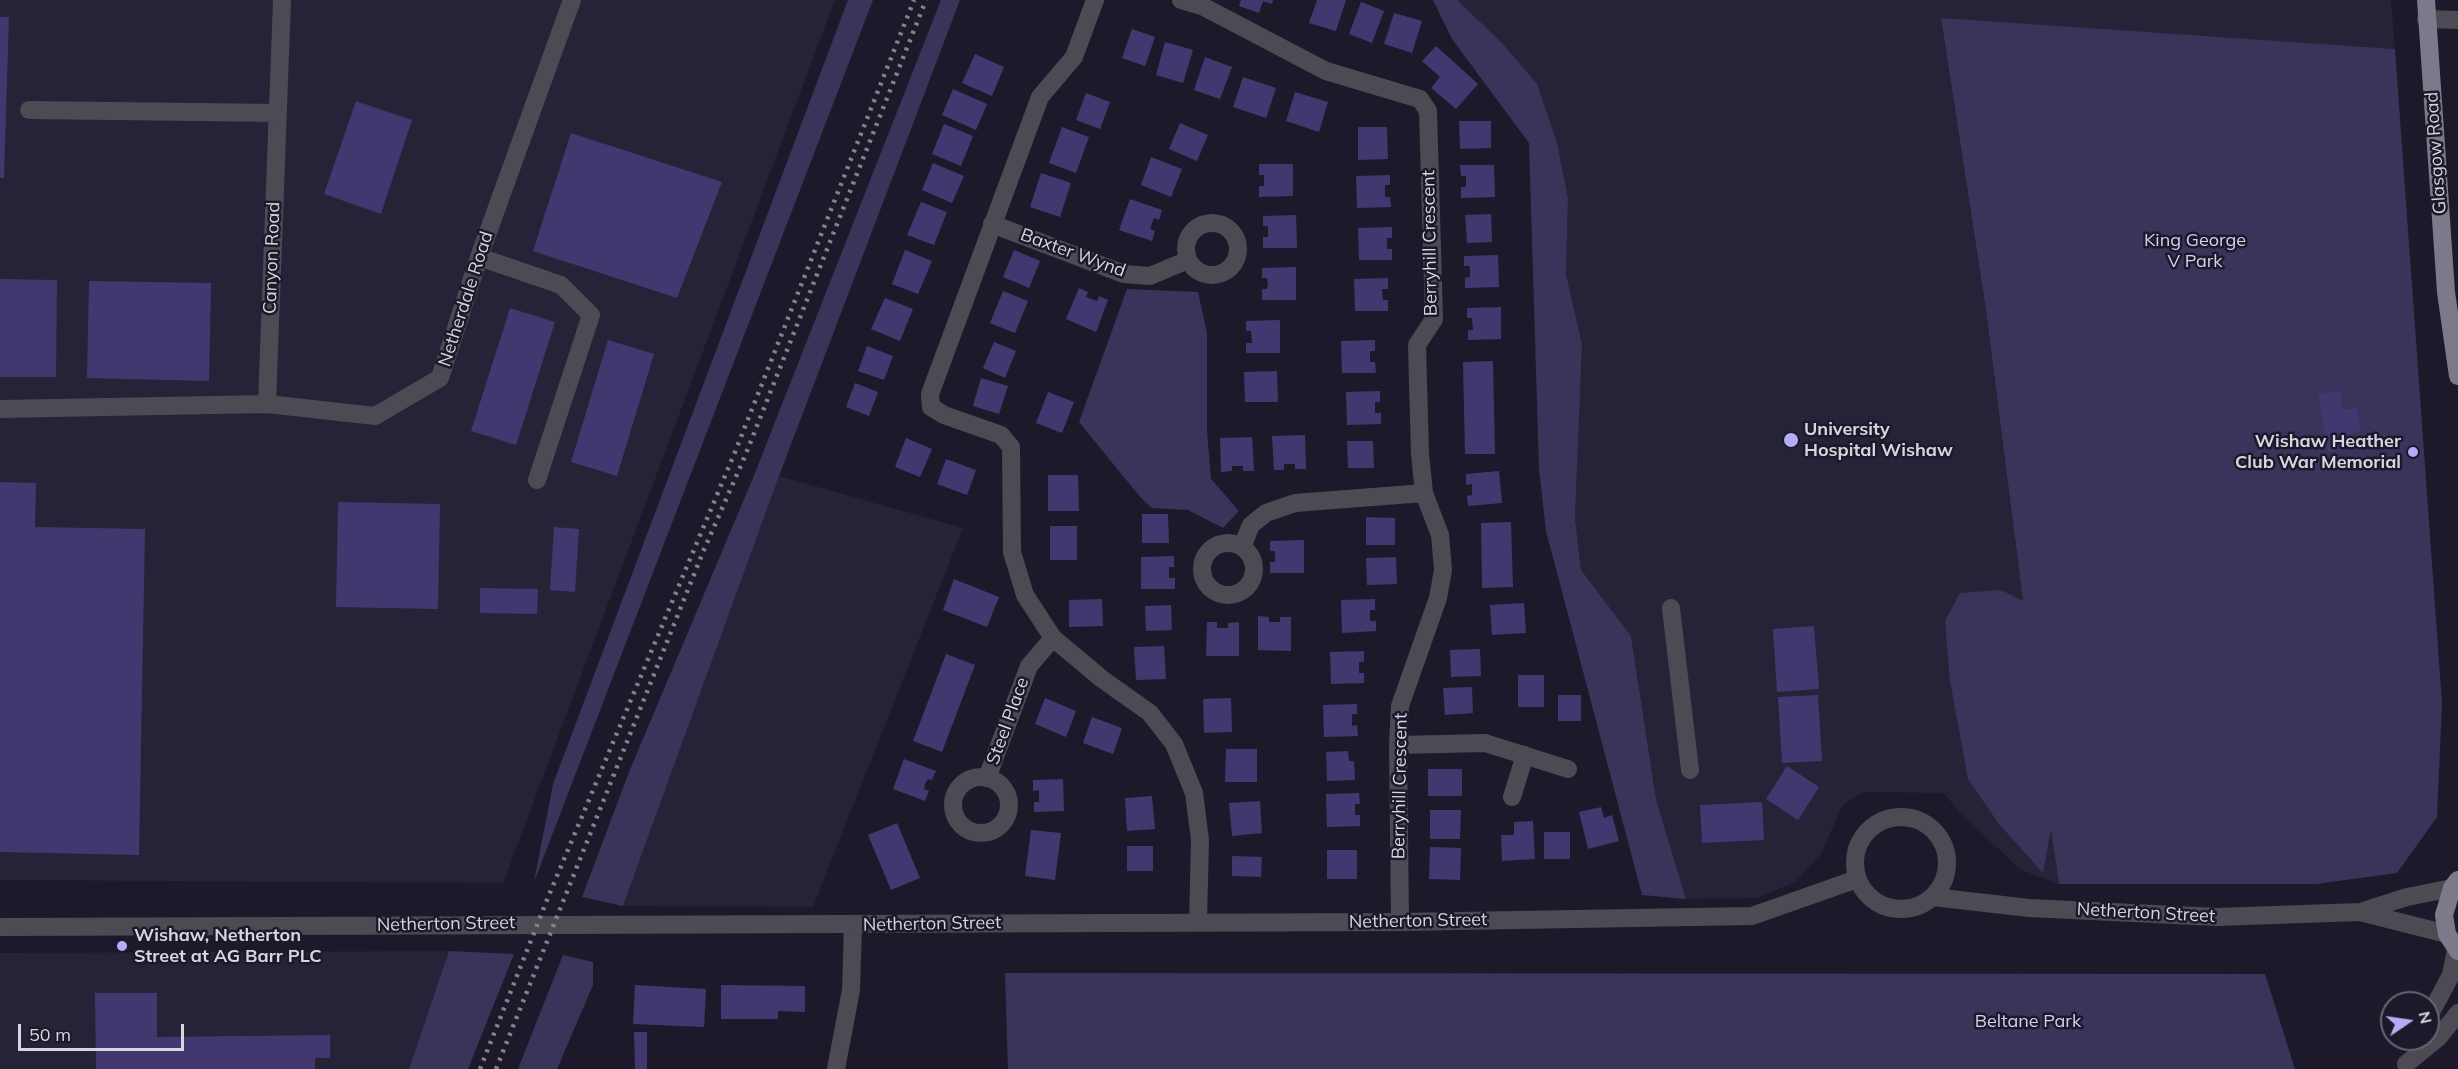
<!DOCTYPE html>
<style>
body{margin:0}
#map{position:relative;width:2458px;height:1069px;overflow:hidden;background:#1c1a2a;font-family:Mulish,sans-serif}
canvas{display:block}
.north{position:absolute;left:2380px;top:991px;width:60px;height:60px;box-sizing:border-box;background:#1c1a2a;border:2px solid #666573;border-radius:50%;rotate:77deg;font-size:16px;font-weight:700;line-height:24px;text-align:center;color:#d6d5e0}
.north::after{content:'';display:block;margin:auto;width:21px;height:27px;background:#b5acf8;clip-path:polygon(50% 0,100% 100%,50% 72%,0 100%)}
.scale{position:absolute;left:18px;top:1024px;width:166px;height:27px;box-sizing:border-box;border:3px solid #d6d5e0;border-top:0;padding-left:8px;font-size:18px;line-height:21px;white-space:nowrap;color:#d6d5e0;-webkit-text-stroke:4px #1c1a2a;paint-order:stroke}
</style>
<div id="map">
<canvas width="2458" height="1069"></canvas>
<div class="north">N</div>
<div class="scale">50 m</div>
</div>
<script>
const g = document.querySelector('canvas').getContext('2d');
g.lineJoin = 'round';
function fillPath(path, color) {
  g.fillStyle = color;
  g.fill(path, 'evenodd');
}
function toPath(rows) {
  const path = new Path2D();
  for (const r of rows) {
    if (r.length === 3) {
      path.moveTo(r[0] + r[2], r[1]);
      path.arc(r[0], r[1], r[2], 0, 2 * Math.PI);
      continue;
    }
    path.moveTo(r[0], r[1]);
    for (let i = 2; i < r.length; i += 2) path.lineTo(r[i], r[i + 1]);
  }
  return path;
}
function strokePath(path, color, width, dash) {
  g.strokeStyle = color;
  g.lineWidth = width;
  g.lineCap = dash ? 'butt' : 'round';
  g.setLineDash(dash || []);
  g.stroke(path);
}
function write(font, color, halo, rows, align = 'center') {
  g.font = font + ' Mulish,sans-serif';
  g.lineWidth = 5;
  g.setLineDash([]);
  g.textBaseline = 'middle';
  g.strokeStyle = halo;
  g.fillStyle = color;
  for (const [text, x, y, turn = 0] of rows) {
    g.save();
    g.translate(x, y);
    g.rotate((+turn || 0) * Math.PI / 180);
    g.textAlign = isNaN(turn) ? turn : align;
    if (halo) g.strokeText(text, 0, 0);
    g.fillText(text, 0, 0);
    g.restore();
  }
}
fillPath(toPath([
 [0,0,835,0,503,883,0,880],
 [1457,0,2391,0,2395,49,1941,19,1986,310,2059,884,2021,870,1959,812,1944,793,1863,792,1843,805,1820,855,1795,882,1757,898,1686,899,1656,799,1631,636,1581,571,1575,519,1582,344,1566,274,1568,199],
 [779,476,963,528,813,907,623,906],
 [449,951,409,1069,0,1069,0,953]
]), '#252337');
fillPath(toPath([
 [848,0,873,0,534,882,553,784],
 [941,0,960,0,779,476,623,906,582,897,629,772,753,478],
 [1433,0,1457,0,1503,44,1537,84,1557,143,1568,199,1566,274,1582,344,1575,519,1581,570,1631,636,1656,799,1686,899,1642,895,1546,531,1539,469,1529,143,1452,39],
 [1941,18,2395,49,2442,703,2437,817,2397,873,2316,884,2059,884,2051,829,2043,873,1999,824,1968,779,1950,681,1945,621,1960,593,2001,590,2023,601,1986,310],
 [1127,289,1198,292,1207,333,1207,431,1211,479,1239,511,1223,528,1188,510,1152,508,1141,498,1079,422],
 [449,951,514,954,468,1069,409,1069],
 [563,955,593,962,593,985,557,1069,518,1069],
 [1005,973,2265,974,2295,1069,1008,1069]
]), '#39345a');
fillPath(toPath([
 [1241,0,1273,0,1272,4,1263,1,1259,13,1239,6],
 [1317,0,1346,0,1336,31,1309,23],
 [1361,2,1384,11,1372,43,1349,34],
 [1394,13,1422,21,1412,53,1384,44],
 [0,17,9,17,4,178,0,178],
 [1132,29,1155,37,1145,66,1122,58],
 [1165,42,1193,50,1183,83,1156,75],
 [1436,46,1478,84,1456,109,1431,88,1440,77,1422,61],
 [975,54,1004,67,992,96,962,83],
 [1205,57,1232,67,1220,99,1194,90],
 [1243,77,1276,88,1266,118,1233,107],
 [953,89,987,104,976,130,942,115],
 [1295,92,1328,102,1319,132,1286,121],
 [1086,93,1110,102,1100,129,1076,120],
 [356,101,412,120,381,214,324,194],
 [1459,121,1491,121,1491,148,1460,149],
 [1180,123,1208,135,1197,161,1169,149],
 [944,124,973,136,961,166,932,154],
 [1062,127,1089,137,1076,173,1049,163],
 [1358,127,1387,127,1388,159,1358,160],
 [571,133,722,182,677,298,533,251],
 [1151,157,1182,169,1171,197,1141,185],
 [933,163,964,176,952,203,922,190],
 [1259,164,1293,164,1293,196,1259,197,1259,186,1264,186,1264,175,1259,175],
 [1460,165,1494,165,1495,197,1461,198,1461,187,1466,187,1466,176,1461,176],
 [1041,173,1071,183,1060,217,1030,207],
 [1390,175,1390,185,1385,185,1385,197,1390,197,1391,207,1357,208,1356,176],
 [1130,199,1162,210,1159,220,1154,218,1150,229,1155,231,1152,241,1119,230],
 [921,202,947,212,934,245,907,235],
 [1491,214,1492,242,1467,243,1465,215],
 [1296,215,1297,248,1263,248,1263,237,1268,237,1268,226,1263,226,1263,216],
 [1392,227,1392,238,1387,238,1387,249,1392,249,1392,260,1359,260,1358,228],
 [905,250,932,261,918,294,892,284],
 [1014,250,1040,261,1029,288,1003,277],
 [1498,255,1499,287,1465,288,1465,278,1470,277,1470,266,1464,266,1464,256],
 [1296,267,1296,300,1262,300,1262,289,1267,289,1268,283,1267,278,1262,278,1262,268],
 [1388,278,1388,289,1382,289,1383,300,1388,300,1388,311,1355,311,1354,279],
 [0,279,57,280,56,377,0,377],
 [89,281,211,283,209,381,87,378],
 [1079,288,1088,292,1086,297,1097,301,1099,296,1108,300,1096,332,1066,319],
 [1003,291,1028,301,1015,333,990,323],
 [885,298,913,309,900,341,871,329],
 [1501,307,1501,339,1468,340,1468,330,1473,330,1472,318,1467,318,1467,308],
 [510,308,555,322,516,445,471,431],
 [1280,320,1280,353,1246,353,1246,343,1252,343,1251,331,1246,331,1246,321],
 [608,340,654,354,617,476,571,462],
 [1375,340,1375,351,1370,351,1370,362,1375,362,1376,373,1342,373,1341,341],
 [994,342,1016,351,1005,378,983,368],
 [867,346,893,356,884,380,858,371],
 [1493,361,1495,454,1465,454,1463,362],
 [1277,371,1278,402,1245,402,1244,372],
 [981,378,1008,386,999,414,973,406],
 [855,383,878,392,869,416,846,407],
 [1380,391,1380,402,1375,402,1375,413,1381,413,1381,424,1347,425,1346,392],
 [2340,391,2343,410,2357,408,2361,431,2352,433,2355,448,2328,452,2318,395],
 [1048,392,1074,402,1062,433,1036,423],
 [1305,435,1306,469,1295,469,1295,464,1284,464,1284,470,1274,470,1272,436],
 [1252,437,1254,471,1243,471,1243,466,1232,466,1232,471,1221,472,1220,438],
 [906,438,932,449,920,477,895,467],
 [1347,441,1373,441,1374,468,1348,468],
 [946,459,976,470,967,495,937,484],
 [1499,471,1502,503,1468,506,1467,496,1472,495,1472,484,1466,485,1466,474],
 [1048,475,1078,475,1079,511,1048,511],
 [0,482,36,483,35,527,145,529,139,855,0,852],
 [338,502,440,504,438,609,336,607],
 [1142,514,1168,514,1169,543,1142,543],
 [1366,517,1395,518,1395,545,1366,545],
 [1511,522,1513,587,1482,588,1481,523],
 [1050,526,1077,526,1077,560,1050,560],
 [554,527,579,529,575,592,550,590],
 [1304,540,1304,573,1270,573,1270,562,1275,562,1275,551,1270,551,1270,541],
 [1174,556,1174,567,1169,567,1169,578,1175,578,1175,589,1141,589,1141,557],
 [1396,557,1397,584,1367,585,1366,558],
 [954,579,999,597,987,627,943,610],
 [480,588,538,589,537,614,480,613],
 [1102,599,1103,626,1069,627,1069,600],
 [1375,599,1375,610,1370,610,1370,621,1376,621,1376,631,1342,633,1341,600],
 [1524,603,1526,633,1492,635,1490,605],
 [1171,605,1172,630,1146,631,1145,606],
 [1258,616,1269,617,1269,622,1280,622,1280,617,1291,617,1291,651,1258,650],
 [1207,622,1217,622,1217,628,1228,628,1228,623,1239,622,1239,656,1206,656],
 [1814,626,1819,689,1777,692,1773,629],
 [1164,646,1166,679,1136,680,1134,647],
 [1480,649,1481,676,1451,677,1450,650],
 [1364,651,1364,662,1359,662,1359,673,1364,673,1364,683,1331,684,1330,652],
 [946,654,975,665,942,752,913,741],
 [1518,675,1544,675,1544,707,1518,707],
 [1472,687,1473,713,1445,715,1443,688],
 [1558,695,1581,695,1581,721,1558,721],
 [1818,695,1822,761,1782,763,1778,697],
 [1045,698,1076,711,1066,737,1035,724],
 [1231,698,1232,732,1204,733,1203,699],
 [1357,704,1357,714,1352,714,1352,726,1357,725,1358,736,1324,737,1323,705],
 [1092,717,1122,728,1113,754,1083,743],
 [1226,749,1257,749,1257,782,1225,782],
 [1348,751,1349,761,1354,761,1355,780,1327,781,1326,752],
 [904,759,936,771,932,780,928,779,925,784,924,789,929,791,925,801,893,789],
 [1787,766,1819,787,1798,820,1766,799],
 [1428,769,1462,769,1462,796,1428,796],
 [1063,779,1064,811,1034,812,1034,802,1039,802,1039,790,1033,791,1033,780],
 [1359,793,1360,804,1355,804,1355,815,1360,815,1360,826,1327,827,1326,794],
 [1152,796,1155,829,1127,831,1125,798],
 [1260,801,1262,833,1232,836,1229,803],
 [1762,802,1764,840,1702,843,1700,805],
 [1601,807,1604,818,1612,815,1619,841,1588,849,1579,812],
 [1430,810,1461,810,1460,839,1430,839],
 [1533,821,1535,859,1502,861,1501,835,1514,835,1514,822],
 [897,823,920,878,891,890,868,835],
 [1031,830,1061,833,1055,880,1025,876],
 [1544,832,1570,832,1570,859,1544,859],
 [1127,846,1153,846,1153,871,1127,871],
 [1430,847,1461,848,1460,880,1429,879],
 [1327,850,1357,850,1357,879,1327,879],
 [1232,856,1262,857,1261,877,1232,876],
 [635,985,706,989,704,1027,633,1024],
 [721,985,805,986,805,1012,778,1011,778,1019,721,1019],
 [95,993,157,993,157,1037,330,1035,330,1058,315,1058,315,1069,96,1069],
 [634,1032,647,1032,647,1069,635,1069]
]), '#42386f');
strokePath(toPath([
 [1095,0,1074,57,1040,97,930,394,931,407,944,415,1001,435,1011,447,1012,552,1025,595,1053,638,1102,679,1150,713,1174,744,1194,793,1200,840,1198,922],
 [1181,0,1204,7,1326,71,1420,99,1428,111,1434,319,1417,345,1420,454,1424,493,1440,535,1443,570,1438,598,1400,706,1398,745,1400,922],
 [2426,19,2458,20],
 [29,110,278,113],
 [1212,249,26],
 [992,224,1124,274,1150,276,1188,260],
 [479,257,561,285,591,315,537,480],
 [267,404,282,0],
 [0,409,267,404,375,416,440,378,479,257,572,0],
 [1228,569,26],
 [1242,547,1251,525,1266,513,1295,503,1424,493],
 [1671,608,1690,770],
 [1398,745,1485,743,1568,769],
 [981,805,28],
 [987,778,1029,666,1053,638],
 [1512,797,1525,755],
 [836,1069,851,990,853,925]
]), '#4c4b53', 18);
strokePath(toPath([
 [1901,863,46],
 [1933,897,2029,908,2217,917,2360,912,2407,897,2452,888],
 [2360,912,2447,934],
 [0,927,1400,922,1752,916,1857,879],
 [2428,1018,2451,975,2456,950],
 [2406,1064,2439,1037,2458,1013]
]), '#4c4b53', 18);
strokePath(toPath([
 [2426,0,2446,292,2458,376],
 [2458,880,2452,888,2444,915,2447,934,2458,951]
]), '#7b798a', 18);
strokePath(toPath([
 [480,1069,549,895,735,452,914,0],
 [496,1069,703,552,745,456,926,0]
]), '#83828f', 4.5, [3, 6]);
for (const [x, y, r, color] of [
 [1791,440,8,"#b5acf8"],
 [2413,452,6,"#b5acf8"],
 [122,946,6,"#b5acf8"]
]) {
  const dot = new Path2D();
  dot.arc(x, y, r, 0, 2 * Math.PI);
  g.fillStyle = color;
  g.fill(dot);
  strokePath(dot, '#1c1a2a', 2);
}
write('18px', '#d6d5e0', '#1c1a2a', [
 ["Glasgow Road",2436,153,-94],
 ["Berryhill Crescent",1430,243,-91],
 ["Baxter Wynd",1073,253,20],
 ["Canyon Road",272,258,-88],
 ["Netherdale Road",466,299,-72],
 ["Steel Place",1008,721,-70],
 ["Berryhill Crescent",1400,786,-89],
 ["Netherton Street",2146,913,3],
 ["Netherton Street",1418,921,-1],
 ["Netherton Street",446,924,-1],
 ["Netherton Street",932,924,-1]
]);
write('18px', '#d3d0f3', '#1c1a2a', [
 ["King George",2195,241],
 ["V Park",2195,262],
 ["Beltane Park",2028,1022]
]);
write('bold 18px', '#d6d5e0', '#1c1a2a', [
 ["University",1804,430],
 ["Hospital Wishaw",1804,451],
 ["Wishaw Heather",2401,442,"right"],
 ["Club War Memorial",2401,463,"right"],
 ["Wishaw, Netherton",134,936],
 ["Street at AG Barr PLC",134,957]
], 'left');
</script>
